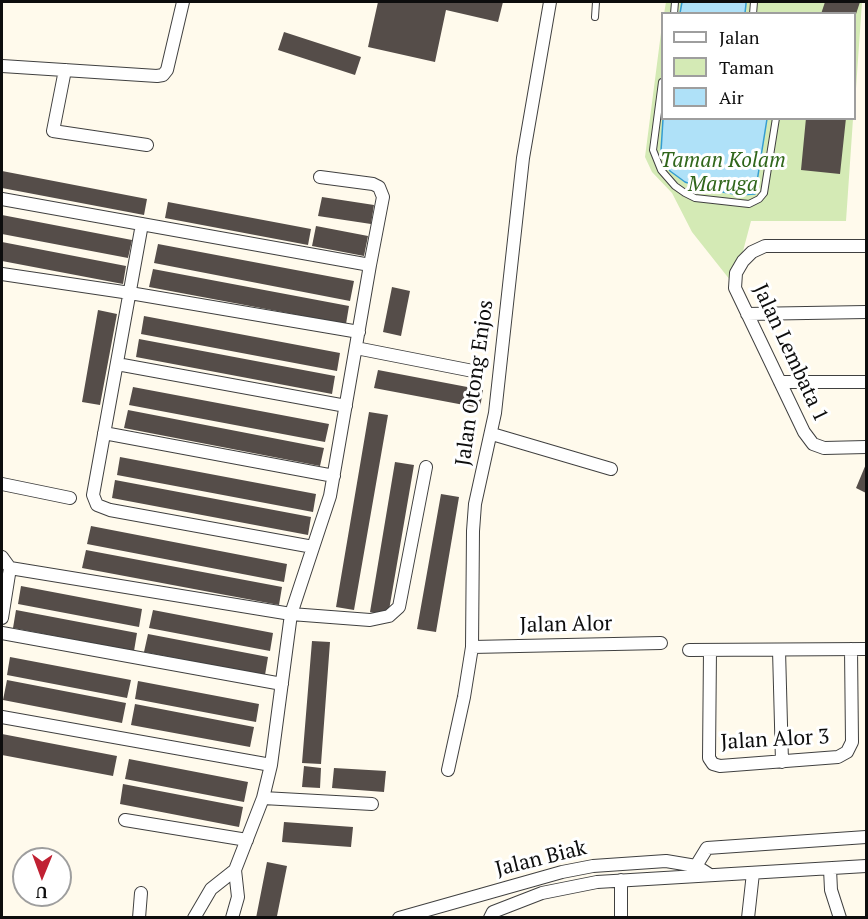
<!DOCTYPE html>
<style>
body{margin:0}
#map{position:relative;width:868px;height:919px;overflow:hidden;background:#fffaec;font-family:"PT Serif",serif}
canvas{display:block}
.frame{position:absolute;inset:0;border:3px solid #0d0d0d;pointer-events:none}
.legend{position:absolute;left:661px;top:12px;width:195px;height:108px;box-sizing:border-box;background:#fff;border:2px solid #9e9e9e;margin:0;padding:8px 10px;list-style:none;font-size:18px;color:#0d0d0d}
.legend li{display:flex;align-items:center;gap:12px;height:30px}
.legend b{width:30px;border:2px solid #9e9e9e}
.north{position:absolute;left:12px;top:847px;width:60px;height:60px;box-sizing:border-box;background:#fff;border:2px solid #9e9e9e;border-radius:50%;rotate:181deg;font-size:16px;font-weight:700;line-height:24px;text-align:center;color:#0d0d0d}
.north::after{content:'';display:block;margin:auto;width:21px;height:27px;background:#c02133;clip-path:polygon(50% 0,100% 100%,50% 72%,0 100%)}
</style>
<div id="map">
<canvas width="868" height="919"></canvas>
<div class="frame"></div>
<ul class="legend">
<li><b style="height:8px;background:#fff"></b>Jalan</li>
<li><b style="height:16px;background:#d4eab5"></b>Taman</li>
<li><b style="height:16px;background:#afe1f8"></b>Air</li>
</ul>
<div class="north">U</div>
</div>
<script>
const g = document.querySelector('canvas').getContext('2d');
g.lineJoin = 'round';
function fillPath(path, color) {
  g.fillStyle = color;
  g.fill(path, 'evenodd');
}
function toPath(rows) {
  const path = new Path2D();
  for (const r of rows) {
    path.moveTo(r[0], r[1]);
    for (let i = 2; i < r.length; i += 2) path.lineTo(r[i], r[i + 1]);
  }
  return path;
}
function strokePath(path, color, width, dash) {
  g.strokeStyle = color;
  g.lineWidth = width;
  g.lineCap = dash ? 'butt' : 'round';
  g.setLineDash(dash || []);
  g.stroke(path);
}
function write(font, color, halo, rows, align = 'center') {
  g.font = font + ' "PT Serif",serif';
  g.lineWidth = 6;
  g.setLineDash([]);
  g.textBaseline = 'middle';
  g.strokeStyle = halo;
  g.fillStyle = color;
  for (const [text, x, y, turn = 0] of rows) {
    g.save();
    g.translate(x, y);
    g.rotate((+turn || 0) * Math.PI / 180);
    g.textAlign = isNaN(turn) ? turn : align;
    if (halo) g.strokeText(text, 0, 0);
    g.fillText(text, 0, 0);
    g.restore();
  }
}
fillPath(toPath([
 [666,2,862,2,855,103,854,14,664,14],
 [662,25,662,118,853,119,846,221,751,221,734,285,692,232,672,193,652,172,645,157]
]), '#d4eab5');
const water = toPath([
 [682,2,746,2,746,4,745,13,680,13,682,2],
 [663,119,767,119,755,194,740,195,705,189,685,182,670,171,661,151,663,119]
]);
fillPath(water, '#afe1f8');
strokePath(water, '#349dd1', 1.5);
fillPath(toPath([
 [378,2,503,2,498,22,446,10,435,62,368,47],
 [825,2,860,2,856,14,821,14],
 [284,32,361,57,355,75,278,50],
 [806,118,846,118,840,174,801,170],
 [2,171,147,199,144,215,2,188],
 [322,197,374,205,371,224,318,216],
 [168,202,311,229,308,245,165,218],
 [2,215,132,240,128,258,2,234],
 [316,226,368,236,364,256,312,246],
 [2,242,126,266,123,284,2,261],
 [158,244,354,281,350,301,154,263],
 [153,269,349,306,346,324,149,287],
 [392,287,410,291,401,336,383,332],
 [98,310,117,314,100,405,82,402],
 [144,316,340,353,337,371,141,334],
 [139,339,335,376,332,394,136,357],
 [378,370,483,390,480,408,374,388],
 [133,387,329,424,325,442,129,405],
 [128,410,324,448,320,466,124,428],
 [369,412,388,415,354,610,336,607],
 [120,457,316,494,313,512,117,475],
 [395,462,414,465,388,616,370,612],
 [866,464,866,493,856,488],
 [115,480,311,517,308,535,112,498],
 [441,494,459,497,436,632,417,629],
 [91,526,287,564,284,582,87,544],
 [86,550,282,587,279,605,82,568],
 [21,586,142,609,139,627,18,604],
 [16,610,137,633,134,651,13,628],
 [153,610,273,633,270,651,149,628],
 [148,634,268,657,265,675,144,652],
 [312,641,330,642,321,764,302,763],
 [10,657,131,680,127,698,7,675],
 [7,680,126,703,122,723,3,700],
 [138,681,259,704,256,722,135,699],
 [135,704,254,727,250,747,131,725],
 [2,734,117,756,113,776,2,755],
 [129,759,248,782,244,802,125,779],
 [304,766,321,768,320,788,302,787],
 [334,768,386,771,384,792,332,788],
 [123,784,243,807,239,827,120,804],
 [284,822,353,827,351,847,282,842],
 [267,862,287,866,277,916,256,918]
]), '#554d49');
const service = toPath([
 [674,14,675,2],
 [753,14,754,2],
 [595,17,596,2],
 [662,82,653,150,661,170,675,186,685,193,695,198,749,204,759,199,764,193,776,118]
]);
const minor = toPath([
 [2,66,157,76,163,75,167,70,183,2],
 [65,70,53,131,147,145],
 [320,177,373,184,379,187,383,197,370,265],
 [2,199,370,265,330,496,291,614,271,765,263,798,235,870,238,897,232,918],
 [142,224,93,495,97,505,110,510,313,547],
 [866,246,765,246,752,252,743,261,736,273,735,288,804,432,813,444,824,448,866,447],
 [2,274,130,293,359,332],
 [747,314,866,312],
 [356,348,478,372],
 [117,364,346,406],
 [780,382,866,382],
 [104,433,334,476],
 [492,434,611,469],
 [2,484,70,498],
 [2,557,10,568,291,614,370,620,389,616,399,607,426,467],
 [2,618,10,568],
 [2,633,282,684],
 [472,647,661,643],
 [689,650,866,649],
 [710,650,709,758,713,764,720,766,838,757,847,752,852,742,851,649],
 [779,650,782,762],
 [2,717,271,765],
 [448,770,464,697,472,647,473,531,475,504,495,413,523,158,550,2],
 [263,798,372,804],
 [125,820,247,840],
 [696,866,707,848,866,837],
 [830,869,831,890,840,918],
 [139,918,141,893],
 [194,918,211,889,235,870],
 [399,918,562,872,593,866,666,861,696,866,710,875],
 [490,918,493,912,542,893,597,882,866,866],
 [621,918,621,880],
 [748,918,753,873]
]);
strokePath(service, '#404040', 8);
strokePath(minor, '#404040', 14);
strokePath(service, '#fff', 6);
strokePath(minor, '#fff', 12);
write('italic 21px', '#30661b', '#fff', [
 ["Taman Kolam",723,161],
 ["Maruga",723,185]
]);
write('21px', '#0d0d0d', '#fff', [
 ["Jalan Lembata 1",790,353,65],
 ["Jalan Otong Enjos",475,383,-82],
 ["Jalan Alor",566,625,-1],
 ["Jalan Alor 3",775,740,-3],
 ["Jalan Biak",541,859,-14]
]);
</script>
